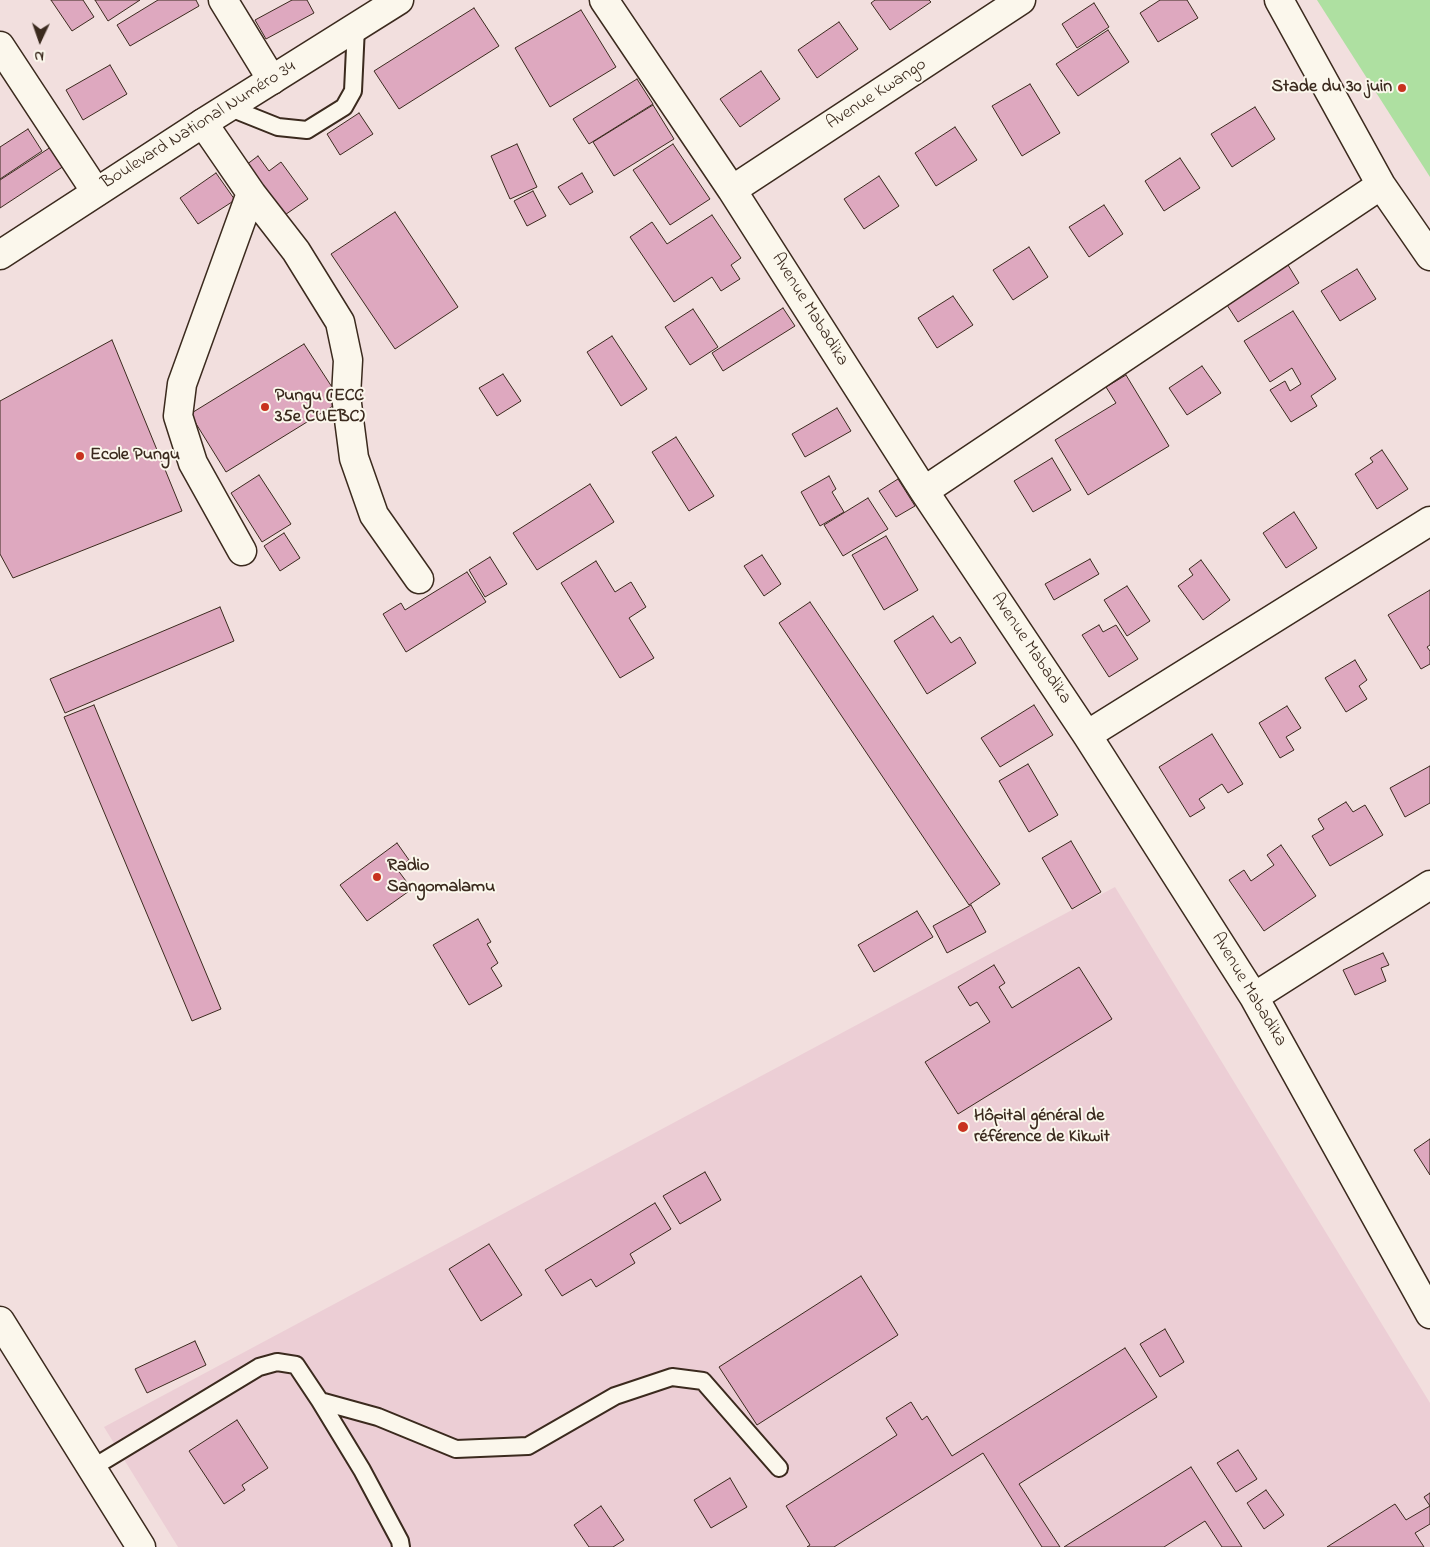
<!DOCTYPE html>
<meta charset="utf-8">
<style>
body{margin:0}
#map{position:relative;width:1430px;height:1547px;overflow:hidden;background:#f2dfde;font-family:"Indie Flower",sans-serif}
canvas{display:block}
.north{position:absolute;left:15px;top:15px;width:50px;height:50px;-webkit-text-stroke:4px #fbf7ec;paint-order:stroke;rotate:183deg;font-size:14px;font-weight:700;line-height:20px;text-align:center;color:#3b2a1e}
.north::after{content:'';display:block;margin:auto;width:18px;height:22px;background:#3b2a1e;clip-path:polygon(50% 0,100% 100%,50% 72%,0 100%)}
</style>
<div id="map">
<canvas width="1430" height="1547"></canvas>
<div class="north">N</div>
</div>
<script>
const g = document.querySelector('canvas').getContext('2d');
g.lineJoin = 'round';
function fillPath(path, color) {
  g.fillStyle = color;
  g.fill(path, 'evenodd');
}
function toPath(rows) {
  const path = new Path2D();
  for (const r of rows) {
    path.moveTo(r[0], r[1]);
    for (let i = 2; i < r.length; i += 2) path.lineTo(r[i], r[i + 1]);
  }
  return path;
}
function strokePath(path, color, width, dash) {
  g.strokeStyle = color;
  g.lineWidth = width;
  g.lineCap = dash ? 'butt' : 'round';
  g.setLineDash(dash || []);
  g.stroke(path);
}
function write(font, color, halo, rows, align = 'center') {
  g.font = font + ' "Indie Flower",sans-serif';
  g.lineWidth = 4;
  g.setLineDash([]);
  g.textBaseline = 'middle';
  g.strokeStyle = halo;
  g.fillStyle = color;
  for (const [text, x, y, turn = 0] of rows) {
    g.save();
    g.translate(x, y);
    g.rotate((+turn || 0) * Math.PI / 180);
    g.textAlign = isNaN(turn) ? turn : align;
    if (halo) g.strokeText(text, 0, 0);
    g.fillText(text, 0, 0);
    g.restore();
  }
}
fillPath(toPath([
 [1115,887,1430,1403,1430,1547,178,1547,104,1427]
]), '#ecced5');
fillPath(toPath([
 [1317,0,1430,0,1430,177]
]), '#aee0a1');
const building = toPath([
 [51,0,83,0,94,17,72,31,51,0],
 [95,0,140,0,108,21,95,0],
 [158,0,196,0,199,6,130,46,117,25,158,0],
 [292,0,307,0,314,13,266,39,255,20,292,0],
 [875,0,929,0,931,2,890,30,871,3,875,0],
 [1160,0,1187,0,1198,18,1158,42,1140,13,1160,0],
 [1094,3,1109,27,1077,48,1062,24,1094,3],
 [474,8,499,46,399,109,374,71,474,8],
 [581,10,616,67,550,107,515,48,581,10],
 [839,22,858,49,817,78,798,50,839,22],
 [1108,30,1129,62,1078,96,1056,64,1108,30],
 [110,65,127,94,83,120,66,90,110,65],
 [761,71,780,99,740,127,720,99,761,71],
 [637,79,653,104,589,144,573,119,637,79],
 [1030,84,1060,133,1022,156,992,106,1030,84],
 [653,105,674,139,614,176,593,142,653,105],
 [1255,107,1275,139,1232,167,1211,134,1255,107],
 [359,113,373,134,340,155,327,134,359,113],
 [955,127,977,160,936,186,915,153,955,127],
 [28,129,42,151,0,179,0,147,28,129],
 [517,144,537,187,510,199,491,156,517,144],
 [673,144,710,199,670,225,633,170,673,144],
 [54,145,67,164,0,208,0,180,54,145],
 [258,156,269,171,281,162,308,199,279,219,242,168,258,156],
 [1180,158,1200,188,1164,211,1145,181,1180,158],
 [216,173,235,200,198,224,180,198,216,173],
 [582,173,593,192,570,205,558,187,582,173],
 [879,176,899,206,864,229,844,199,879,176],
 [533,191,546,216,527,226,514,201,533,191],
 [1104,205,1123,234,1089,257,1069,227,1104,205],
 [395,212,458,307,395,349,331,254,395,212],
 [712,215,741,258,731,265,740,279,721,291,712,277,674,302,630,237,652,222,667,244,712,215],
 [1029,247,1048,277,1013,300,993,270,1029,247],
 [1288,265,1299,283,1238,322,1227,305,1288,265],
 [1357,269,1376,299,1340,321,1321,291,1357,269],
 [953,296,973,325,937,348,918,318,953,296],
 [783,308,795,326,723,371,712,353,783,308],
 [693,309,718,347,690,365,665,327,693,309],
 [1293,311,1336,379,1311,396,1317,406,1291,422,1270,390,1285,381,1290,391,1301,384,1292,368,1270,382,1244,341,1293,311],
 [612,336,647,389,621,406,587,352,612,336],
 [112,340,182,511,13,578,0,554,0,401,112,340],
 [304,344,341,401,226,472,190,414,304,344],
 [1202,366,1221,393,1187,415,1169,388,1202,366],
 [503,374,521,401,497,416,479,388,503,374],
 [1126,375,1169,446,1088,495,1055,440,1116,403,1106,387,1126,375],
 [837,408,851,431,805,457,792,434,837,408],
 [676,437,714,496,689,511,652,452,676,437],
 [1382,450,1408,489,1377,509,1355,474,1373,462,1370,458,1382,450],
 [1052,458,1071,490,1033,512,1014,481,1052,458],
 [259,475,291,524,262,542,231,493,259,475],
 [829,476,836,489,832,492,844,512,820,526,801,492,829,476],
 [898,479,915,506,896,517,879,491,898,479],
 [590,484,614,522,537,570,513,533,590,484],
 [868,498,888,529,843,556,824,525,868,498],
 [1294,512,1317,548,1286,568,1263,533,1294,512],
 [284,533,300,558,280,571,264,546,284,533],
 [886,536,918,590,884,610,852,555,886,536],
 [762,555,781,584,764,596,744,566,762,555],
 [490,557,507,584,485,597,469,570,490,557],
 [1090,559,1099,574,1054,600,1045,584,1090,559],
 [1201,560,1230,600,1203,620,1178,586,1193,575,1189,569,1201,560],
 [596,561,615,592,631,582,646,607,629,618,654,658,620,678,561,583,596,561],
 [467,572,486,602,406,652,383,614,401,603,405,610,467,572],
 [1127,586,1150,621,1127,636,1104,600,1127,586],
 [1430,590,1430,645,1427,647,1430,651,1430,664,1421,669,1388,615,1430,590],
 [810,602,1000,884,969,905,779,623,810,602],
 [220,607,234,641,65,713,50,679,220,607],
 [933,616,951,643,960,637,976,663,927,694,894,641,933,616],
 [1099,625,1103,632,1116,625,1138,659,1109,677,1082,635,1099,625],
 [1355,660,1367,680,1359,686,1367,699,1346,712,1325,678,1355,660],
 [94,705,221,1009,192,1021,64,717,94,705],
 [1034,705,1053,735,1000,767,981,738,1034,705],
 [1287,706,1301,728,1286,737,1294,750,1280,758,1259,723,1287,706],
 [1212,734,1243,784,1228,793,1222,784,1199,799,1205,808,1190,817,1159,767,1212,734],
 [1028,764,1058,815,1029,832,999,781,1028,764],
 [1430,766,1430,803,1405,817,1390,788,1430,766],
 [1346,802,1353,812,1365,805,1383,835,1330,866,1312,836,1324,829,1318,819,1346,802],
 [1071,841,1101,892,1072,909,1042,858,1071,841],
 [397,843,409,860,397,869,412,889,367,921,340,885,397,843],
 [1281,845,1316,896,1264,931,1229,880,1244,870,1251,881,1274,865,1267,855,1281,845],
 [971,905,986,932,947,953,933,926,971,905],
 [917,911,933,937,874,972,858,945,917,911],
 [478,919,491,942,487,944,498,963,491,968,502,986,469,1005,433,945,478,919],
 [1383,953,1389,965,1381,968,1386,981,1355,995,1343,970,1383,953],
 [994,965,1005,983,999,987,1012,1008,1079,967,1112,1019,958,1114,925,1062,990,1022,977,1002,970,1006,958,987,994,965],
 [1430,1139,1430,1175,1414,1150,1430,1139],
 [705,1172,721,1200,680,1224,663,1196,705,1172],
 [655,1203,671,1229,630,1254,635,1263,596,1287,591,1279,562,1296,545,1270,655,1203],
 [489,1244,522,1295,481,1321,449,1269,489,1244],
 [861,1276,898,1335,757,1425,719,1367,861,1276],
 [1165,1329,1184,1362,1160,1377,1140,1344,1165,1329],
 [195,1341,206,1365,147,1393,135,1369,195,1341],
 [1125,1348,1157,1397,1019,1484,1060,1547,1042,1547,983,1453,834,1547,807,1547,810,1545,786,1506,897,1435,886,1418,911,1402,922,1420,927,1416,952,1456,1125,1348],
 [237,1420,268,1468,242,1485,245,1490,224,1504,189,1451,237,1420],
 [1238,1450,1257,1479,1236,1492,1217,1463,1238,1450],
 [1191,1467,1242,1547,1222,1547,1205,1521,1164,1547,1064,1547,1191,1467],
 [730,1478,747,1507,711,1528,694,1500,730,1478],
 [1266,1490,1284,1515,1264,1529,1247,1503,1266,1490],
 [1430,1493,1430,1524,1415,1533,1424,1547,1327,1547,1395,1504,1406,1520,1430,1506,1424,1497,1430,1493],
 [601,1506,624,1540,613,1547,589,1547,574,1525,601,1506]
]);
fillPath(building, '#dea8bf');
strokePath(building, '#3b2a1e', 1);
const lane = toPath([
 [228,107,278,127,307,130,344,107,353,91,356,27],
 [320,1401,362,1470,400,1541,401,1547],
 [92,1468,259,1367,277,1362,296,1365,320,1401,378,1417,456,1449,528,1446,615,1396,672,1377,703,1381,779,1468]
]);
const street = toPath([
 [223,0,272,80],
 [604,0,732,190,924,491,1087,735,1254,997,1430,1314],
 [1279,0,1381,185,1430,256],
 [0,46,96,192],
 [203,123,251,193,296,251,340,322,348,360,346,396,354,458,374,515,419,579],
 [732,190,1021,0],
 [924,491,1381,185],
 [242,551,193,463,178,416,182,384,251,193],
 [1087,735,1430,521],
 [1254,997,1430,885],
 [0,1321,141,1547]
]);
const secondary = toPath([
 [0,255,203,123,399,0]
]);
strokePath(lane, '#3b2a1e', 20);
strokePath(street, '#3b2a1e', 31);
strokePath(secondary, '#3b2a1e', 31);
strokePath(lane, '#fbf7ec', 16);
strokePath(street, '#fbf7ec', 28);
strokePath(secondary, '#fbf7ec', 28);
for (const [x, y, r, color] of [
 [1402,88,5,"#c8321e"],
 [265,407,5,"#c8321e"],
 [80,456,5,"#c8321e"],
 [377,877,5,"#c8321e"],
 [963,1127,6,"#c8321e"]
]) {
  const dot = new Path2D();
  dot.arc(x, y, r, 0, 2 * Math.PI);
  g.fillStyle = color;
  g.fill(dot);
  strokePath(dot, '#fbf7ec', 2);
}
write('bold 18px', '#3b2a1e', '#fbf7ec', [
 ["Stade du 30 juin",1392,88,"right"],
 ["Pungu (ECC",275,397],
 ["35e CUEBC)",275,418],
 ["Ecole Pungu",90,456],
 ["Radio",387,867],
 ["Sangomalamu",387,888],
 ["Hôpital général de",974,1117],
 ["référence de Kikwit",974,1138]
], 'left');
write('18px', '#3b2a1e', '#fbf7ec', [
 ["Avenue Kwango",877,95,-33],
 ["Boulevard National Numéro 34",199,126,-32],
 ["Avenue Mabadika",809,310,58],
 ["Avenue Mabadika",1030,649,56],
 ["Avenue Mabadika",1248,990,59]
]);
</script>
